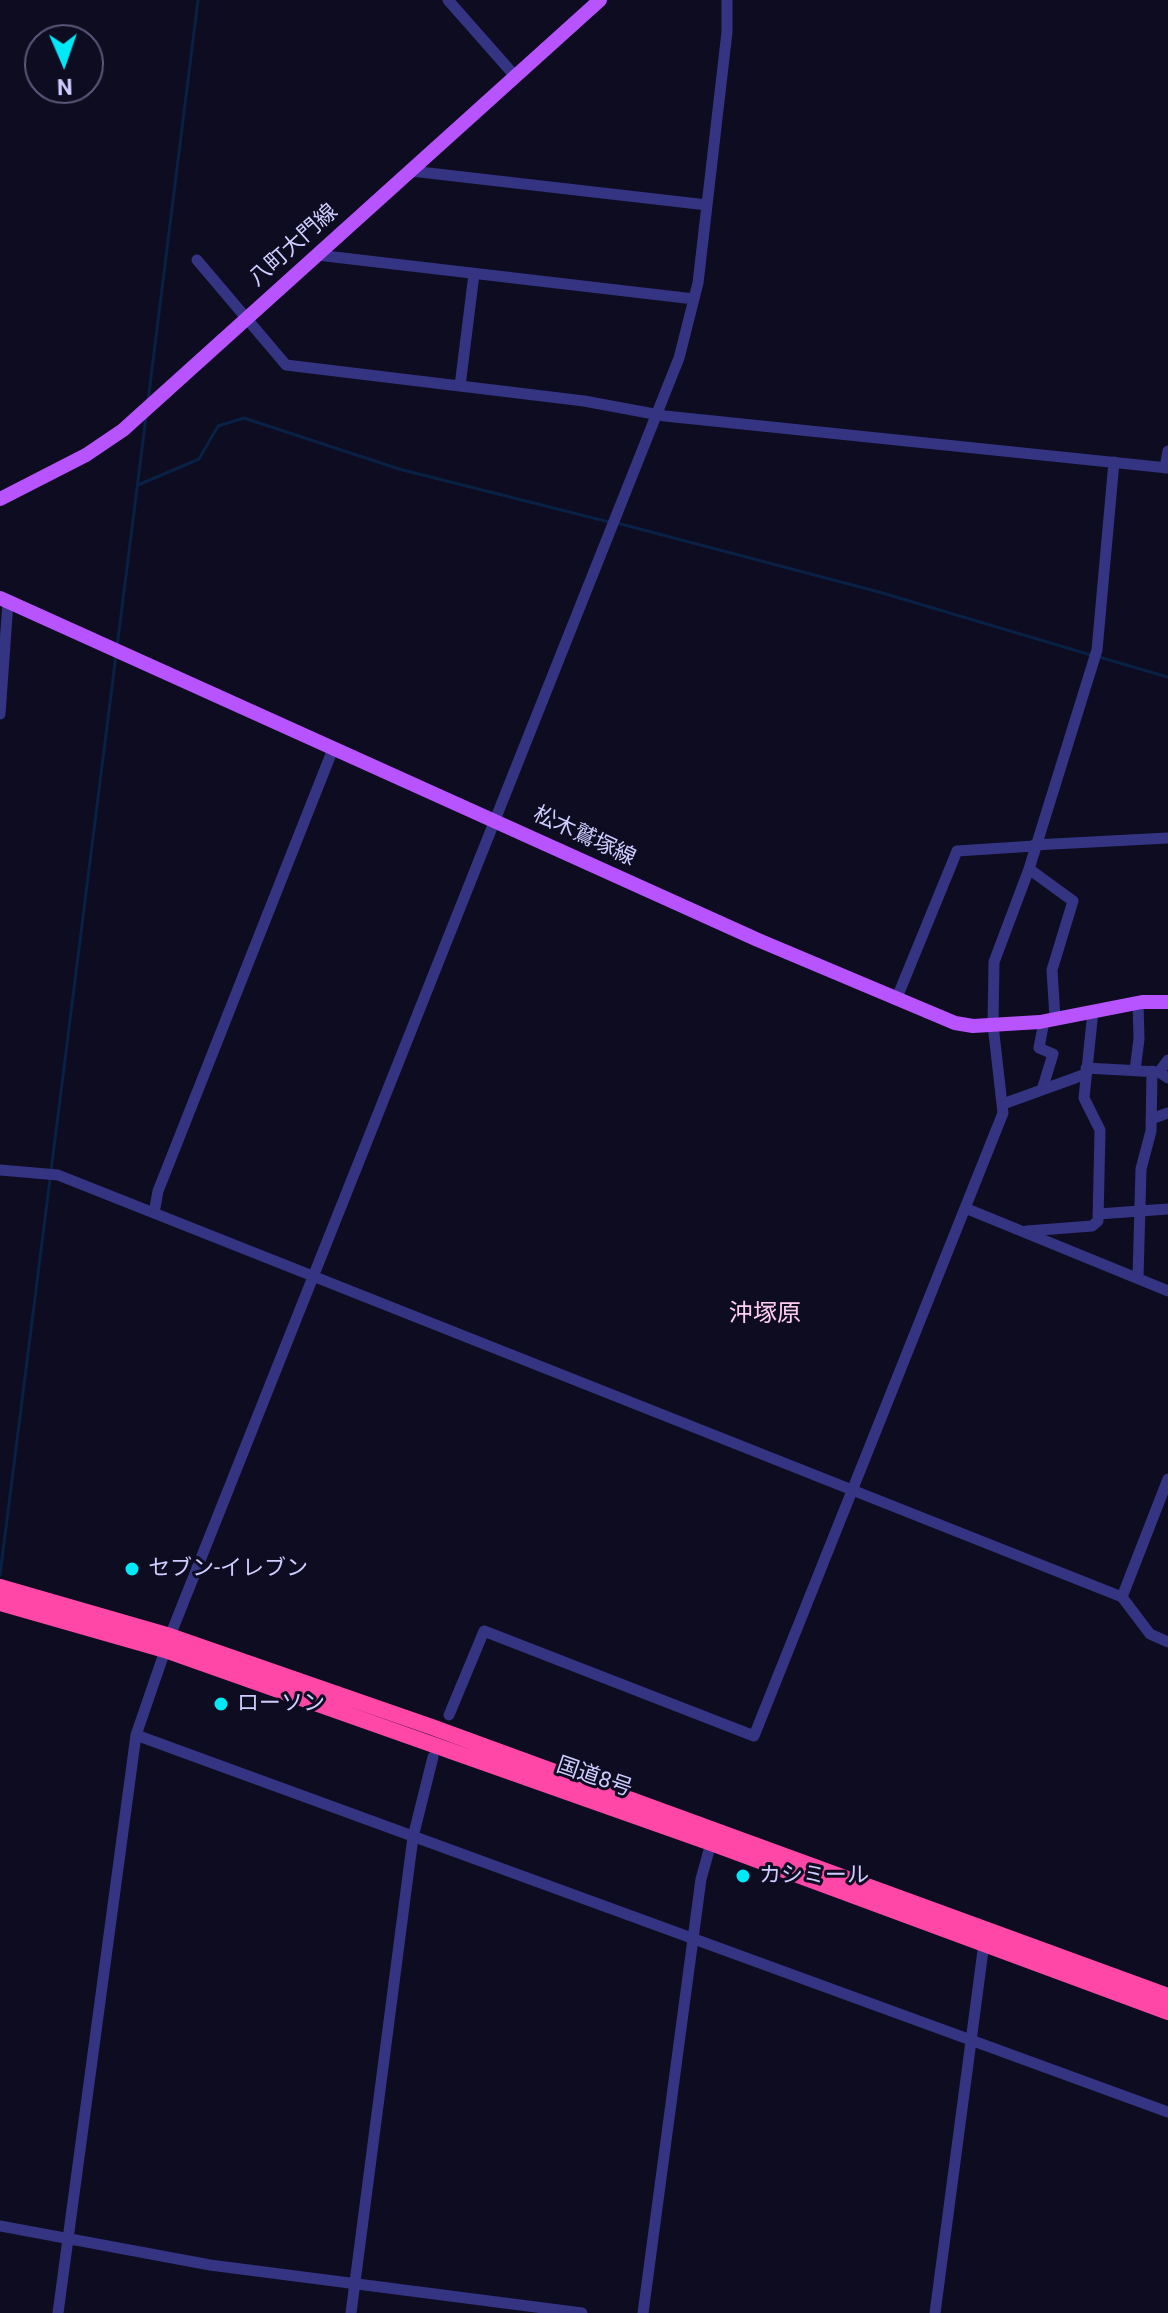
<!DOCTYPE html>
<meta charset="utf-8">
<style>
body{margin:0}
#map{position:relative;width:1168px;height:2313px;overflow:hidden;background:#0e0c21;font-family:Roboto,sans-serif}
canvas{display:block}
.north{position:absolute;left:24px;top:24px;width:80px;height:80px;box-sizing:border-box;background:#0e0c21;border:2px solid #5b597a;border-radius:50%;rotate:178deg;font-size:22px;font-weight:700;line-height:32px;text-align:center;color:#cfccff}
.north::after{content:'';display:block;margin:auto;width:28px;height:36px;background:#00e9f7;clip-path:polygon(50% 0,100% 100%,50% 72%,0 100%)}
</style>
<div id="map">
<canvas width="1168" height="2313"></canvas>
<div class="north">N</div>
</div>
<script>
const g = document.querySelector('canvas').getContext('2d');
g.lineJoin = 'round';
function toPath(rows) {
  const path = new Path2D();
  for (const r of rows) {
    path.moveTo(r[0], r[1]);
    for (let i = 2; i < r.length; i += 2) path.lineTo(r[i], r[i + 1]);
  }
  return path;
}
function strokePath(path, color, width, dash) {
  g.strokeStyle = color;
  g.lineWidth = width;
  g.lineCap = dash ? 'butt' : 'round';
  g.setLineDash(dash || []);
  g.stroke(path);
}
function write(font, color, halo, rows, align = 'center') {
  g.font = font + ' Roboto,"Noto Sans JP",sans-serif';
  g.lineWidth = 6;
  g.setLineDash([]);
  g.textBaseline = 'middle';
  g.strokeStyle = halo;
  g.fillStyle = color;
  for (const [text, x, y, turn = 0] of rows) {
    g.save();
    g.translate(x, y);
    g.rotate((+turn || 0) * Math.PI / 180);
    g.textAlign = isNaN(turn) ? turn : align;
    if (halo) g.strokeText(text, 0, 0);
    g.fillText(text, 0, 0);
    g.restore();
  }
}
strokePath(toPath([
 [148,401,198,0],
 [138,485,199,459,218,426,244,418,399,469,609,522],
 [617,523,879,592,1091,655],
 [117,647,146,417],
 [1099,657,1168,677],
 [51,1171,116,655],
 [0,1575,50,1179]
]), '#082144', 3);
strokePath(toPath([
 [448,0,515,76],
 [411,171,707,205],
 [317,255,694,299],
 [197,260,286,365,584,401,665,416,1168,468],
 [460,386,474,274],
 [1165,468,1168,451],
 [0,714,8,602],
 [1034,845,1168,838],
 [1029,869,1073,901,1052,970,1055,1018],
 [896,1000,957,851,1034,846],
 [1086,1068,1159,1072,1168,1078],
 [1135,1070,1139,1039,1138,1003],
 [1159,1072,1168,1060],
 [1042,1090,1053,1054,1039,1048,1044,1021],
 [1003,1104,1086,1074],
 [1151,1119,1168,1113],
 [0,1170,58,1175,1122,1597,1150,1634,1168,1642],
 [965,1208,1168,1291],
 [154,1213,158,1191,333,749],
 [1098,1214,1168,1209],
 [1027,1231,1092,1226,1098,1221,1100,1130,1084,1098,1093,1011],
 [1138,1278,1141,1169,1151,1131,1152,1071],
 [1122,1597,1168,1479],
 [449,1715,484,1631,754,1736,1003,1113,993,1025,994,962,1029,869,1097,650,1114,462],
 [136,1735,1168,2112],
 [0,2226,210,2265,582,2313],
 [58,2313,136,1735,170,1636,679,358,698,283,727,32,727,0],
 [351,2313,413,1837,433,1757],
 [643,2313,701,1879,711,1843],
 [935,2313,984,1943]
]), '#343483', 11);
strokePath(toPath([
 [0,499,86,455,123,430,600,0],
 [0,598,758,940,955,1023,973,1026,1040,1022,1142,1002,1168,1002]
]), '#b753ff', 14);
strokePath(toPath([
 [0,1587,170,1636,432,1727,1168,1996],
 [0,1603,165,1650,711,1843,1168,2012]
]), '#ff47a7', 16);
for (const [x, y, r, color] of [
 [132,1569,8,"#00e9f7"],
 [221,1704,8,"#00e9f7"],
 [743,1876,8,"#00e9f7"]
]) {
  const dot = new Path2D();
  dot.arc(x, y, r, 0, 2 * Math.PI);
  g.fillStyle = color;
  g.fill(dot);
  strokePath(dot, '#0e0c21', 3);
}
write('22px', '#cfccff', '#0e0c21', [
 ["八町大門線",294,246,-42],
 ["松木鷲塚線",584,837,25],
 ["国道8号",594,1778,19]
]);
write('22px', '#cfccff', '#0e0c21', [
 ["セブン-イレブン",148,1569],
 ["ローソン",237,1704],
 ["カシミール",759,1876]
], 'left');
write('24px', '#ffceef', '#0e0c21', [
 ["沖塚原",765,1315]
]);
</script>
